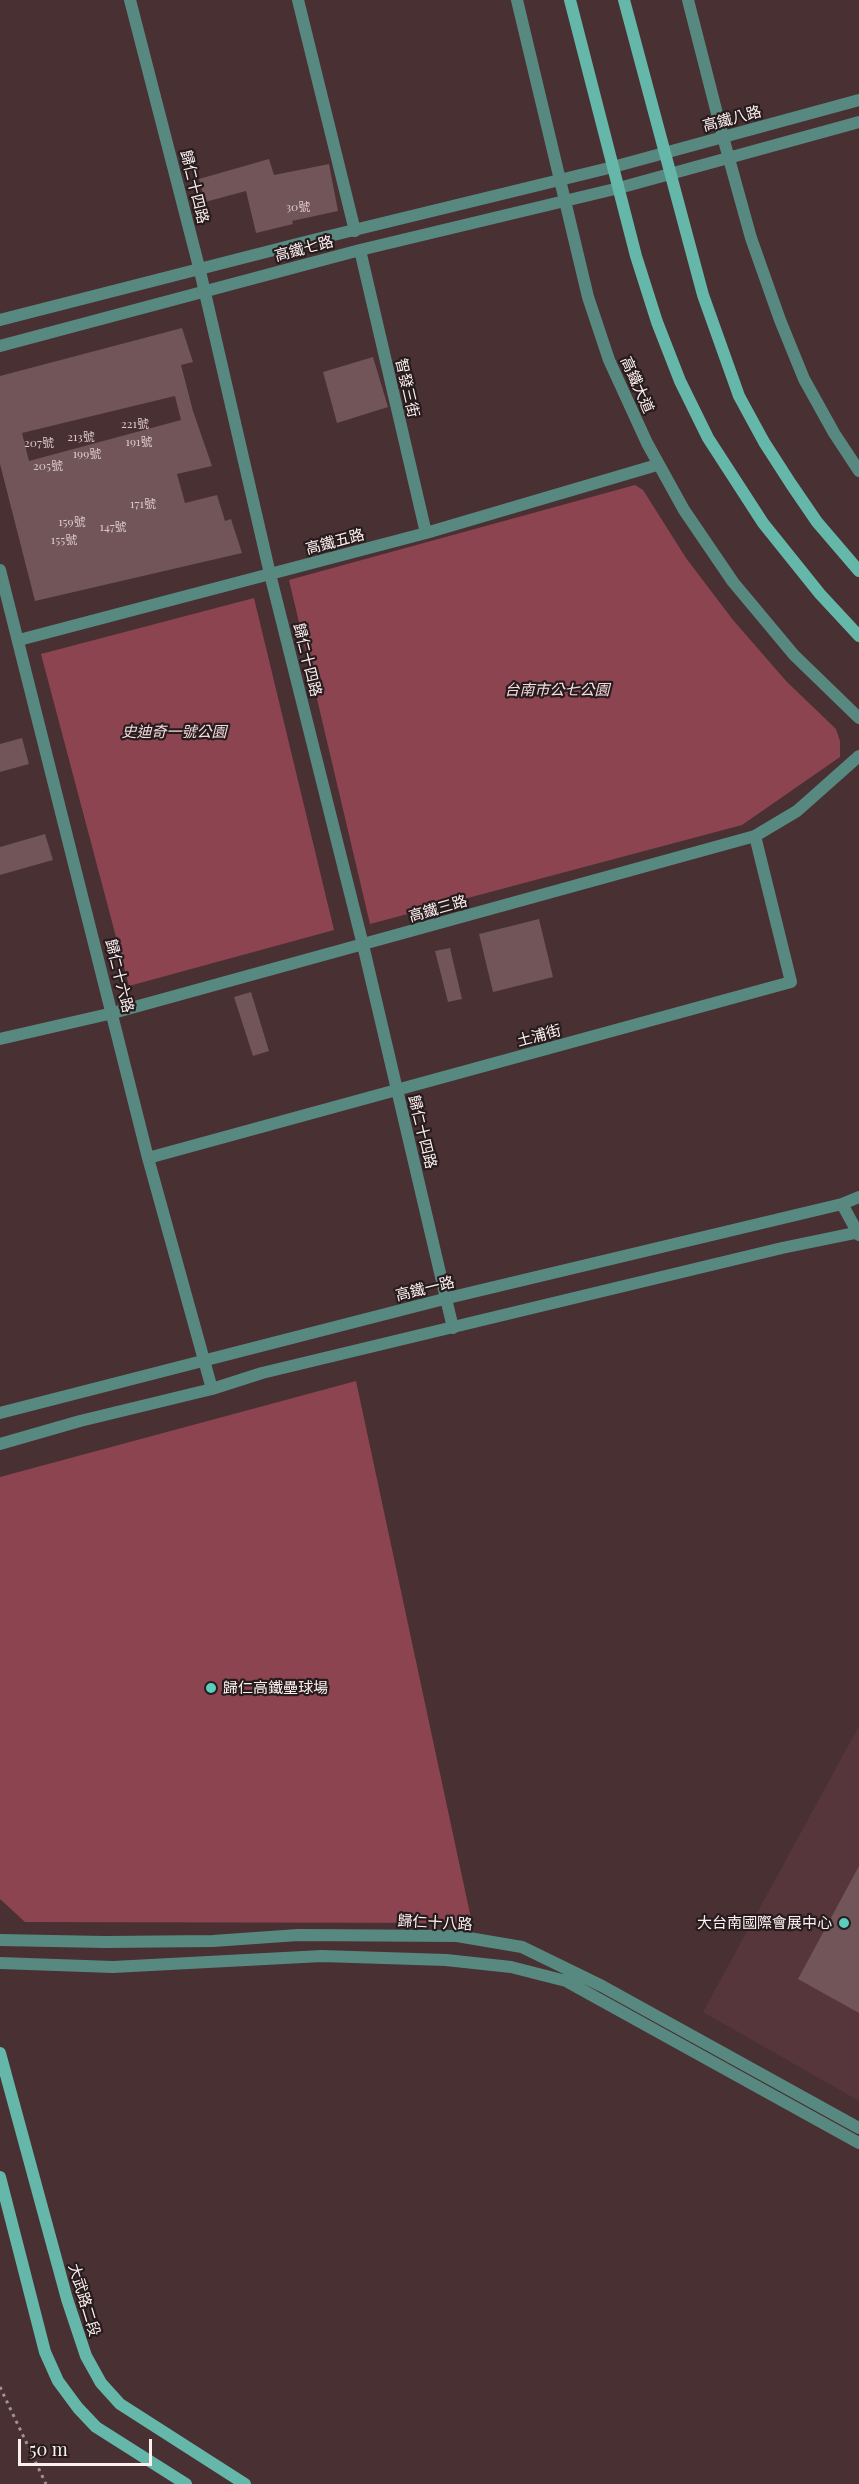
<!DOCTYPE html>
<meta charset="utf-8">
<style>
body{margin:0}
#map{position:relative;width:859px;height:2484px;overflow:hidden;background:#493033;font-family:"Playfair Display",serif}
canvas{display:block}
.scale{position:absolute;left:18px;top:2439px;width:134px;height:27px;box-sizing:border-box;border:3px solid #fef0f1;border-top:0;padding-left:8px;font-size:18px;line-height:21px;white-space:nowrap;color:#fef0f1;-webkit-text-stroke:4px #271c1d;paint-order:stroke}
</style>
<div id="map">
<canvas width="859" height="2484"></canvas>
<div class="scale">50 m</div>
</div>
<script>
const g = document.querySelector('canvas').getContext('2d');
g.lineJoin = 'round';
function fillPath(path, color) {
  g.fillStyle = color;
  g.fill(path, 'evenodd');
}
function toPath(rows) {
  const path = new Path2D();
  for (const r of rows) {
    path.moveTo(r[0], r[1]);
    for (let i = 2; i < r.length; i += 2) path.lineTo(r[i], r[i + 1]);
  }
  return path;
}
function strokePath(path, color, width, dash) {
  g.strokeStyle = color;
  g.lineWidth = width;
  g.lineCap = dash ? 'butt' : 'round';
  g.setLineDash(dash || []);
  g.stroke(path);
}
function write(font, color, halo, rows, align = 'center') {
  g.font = font + ' "Playfair Display","Noto Sans TC",serif';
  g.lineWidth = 4.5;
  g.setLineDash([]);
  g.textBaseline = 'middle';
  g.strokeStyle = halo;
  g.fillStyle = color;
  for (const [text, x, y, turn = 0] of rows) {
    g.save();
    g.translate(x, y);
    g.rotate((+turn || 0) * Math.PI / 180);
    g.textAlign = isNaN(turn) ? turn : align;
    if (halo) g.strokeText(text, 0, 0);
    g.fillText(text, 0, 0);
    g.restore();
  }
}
fillPath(toPath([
 [859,1726,859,2101,703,2012]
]), '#57363b');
fillPath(toPath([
 [635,485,643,490,686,558,733,620,787,682,836,729,840,741,840,757,742,825,370,924,289,580],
 [254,598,334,930,129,986,41,654],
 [356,1381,472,1923,25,1922,0,1899,0,1477]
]), '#8d4451');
fillPath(toPath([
 [269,159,274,175,329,164,338,211,292,221,293,224,256,233,246,191,205,202,199,179],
 [182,328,193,362,181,365,193,411,212,466,177,474,185,503,217,495,225,521,231,519,242,553,35,601,0,464,0,376],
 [175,396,181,420,29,461,22,433],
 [373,357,388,407,337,423,323,372],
 [22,738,29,764,0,772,0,744],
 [45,834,53,860,0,875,0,847],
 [539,919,553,977,493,992,479,934],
 [450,948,462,999,448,1002,435,951],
 [251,992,269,1051,253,1056,234,997],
 [859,1866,859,2013,798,1979]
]), '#715558');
strokePath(toPath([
 [0,2387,46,2484]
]), '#a49193', 3, [3, 4.5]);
strokePath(toPath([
 [130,0,200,271,270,574,363,945,453,1328],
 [298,0,355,231],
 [517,0,588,297,609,360,647,443,684,510,733,582,794,655,859,718],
 [688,0,723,137,751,238,780,320,804,379,834,433,859,471],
 [360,250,426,533],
 [0,320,309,241,613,167,859,100],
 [0,346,360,250,619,188,859,122],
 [0,570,148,1158,212,1389],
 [19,640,426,533,657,465],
 [0,1039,113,1013,755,836,797,811,859,756],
 [148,1158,791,982,755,836],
 [842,1204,859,1235],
 [0,1413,448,1298,842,1204,859,1197],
 [0,1444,80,1421,212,1389,262,1373,782,1248,859,1232],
 [0,1940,105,1942,213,1941,298,1935,457,1936,522,1947,602,1986,859,2128],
 [0,1963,113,1967,322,1956,446,1960,511,1967,566,1981,859,2143]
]), '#588980', 12);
strokePath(toPath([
 [570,0,636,256,657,322,680,381,708,438,763,523,820,594,859,636],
 [624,0,703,295,739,396,764,442,791,484,817,522,859,571],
 [0,2053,67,2299,86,2356,101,2383,120,2404,245,2484],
 [0,2177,45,2352,58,2381,78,2408,96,2427,186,2484]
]), '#64b7a9', 12);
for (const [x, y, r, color] of [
 [211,1688,6,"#5bcebc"],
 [844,1923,6,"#5bcebc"]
]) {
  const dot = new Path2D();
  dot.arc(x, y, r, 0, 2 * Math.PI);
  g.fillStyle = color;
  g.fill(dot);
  strokePath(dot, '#271c1d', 2);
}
write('12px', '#dbc9cb', null, [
 ["30號",298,207],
 ["221號",135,424],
 ["213號",81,437],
 ["191號",139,442],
 ["207號",39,443],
 ["199號",87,454],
 ["205號",48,466],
 ["171號",143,504],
 ["159號",72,522],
 ["147號",113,527],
 ["155號",64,540]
]);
write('15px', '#fef0f1', '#271c1d', [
 ["高鐵八路",732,119,-15],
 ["歸仁十四路",194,187,76],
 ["高鐵七路",304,249,-15],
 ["高鐵大道",637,385,66],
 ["智發三街",407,388,77],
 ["高鐵五路",335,542,-15],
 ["歸仁十四路",307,660,76],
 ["高鐵三路",438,909,-16],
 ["歸仁十六路",119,976,76],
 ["土浦街",539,1036,-15],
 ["歸仁十四路",422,1132,76],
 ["高鐵一路",425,1289,-14],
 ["歸仁十八路",435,1923,3],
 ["大武路二段",84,2300,73]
]);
write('italic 15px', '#f7dcdf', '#271c1d', [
 ["台南市公七公園",557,690],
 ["史迪奇一號公園",174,732]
]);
write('15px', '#fef0f1', '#271c1d', [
 ["歸仁高鐵壘球場",223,1688],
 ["大台南國際會展中心",832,1923,"right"]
], 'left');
</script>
